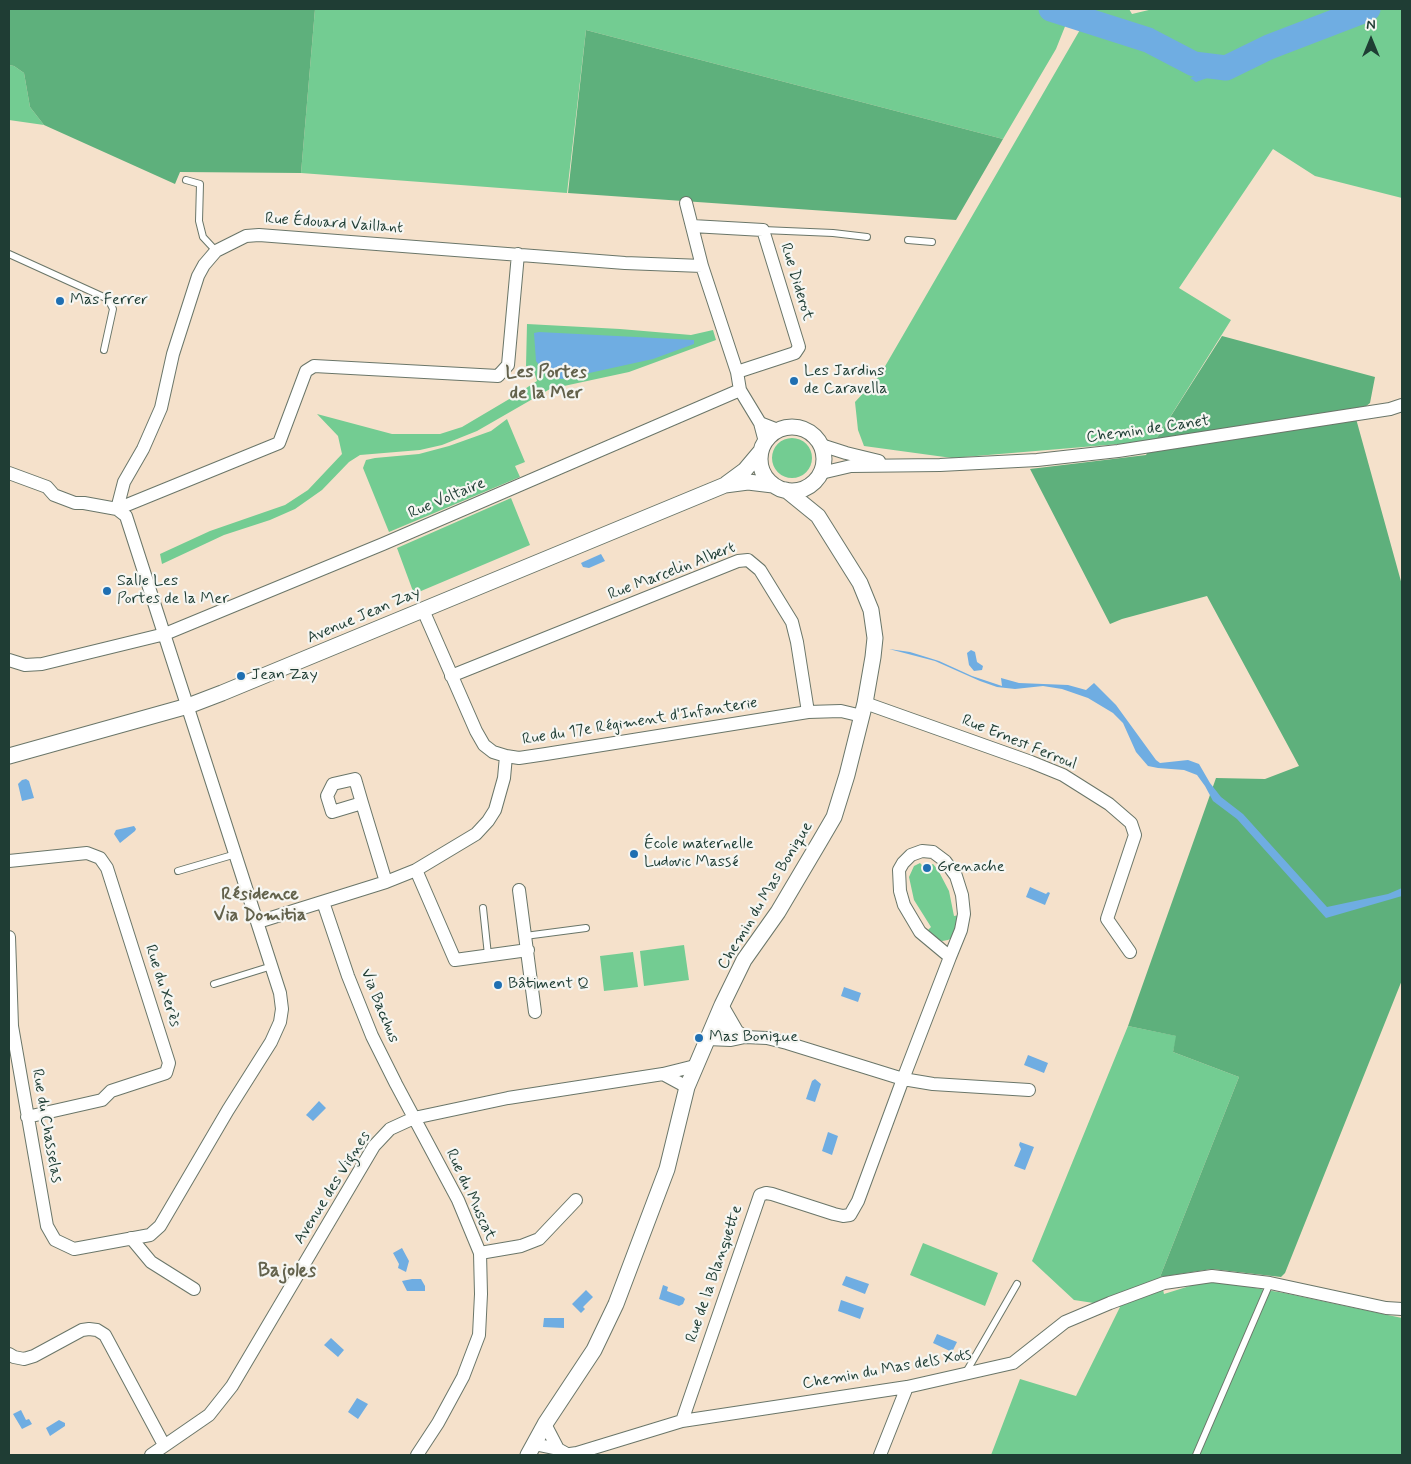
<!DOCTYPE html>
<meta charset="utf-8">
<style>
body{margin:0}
#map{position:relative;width:1411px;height:1464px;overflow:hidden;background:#f5e1cb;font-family:Mynerve,sans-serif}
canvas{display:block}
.frame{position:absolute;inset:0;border:10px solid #1f3d34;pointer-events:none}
.north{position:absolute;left:1346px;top:15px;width:50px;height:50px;-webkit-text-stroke:4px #f6f6f2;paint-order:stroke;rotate:0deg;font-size:14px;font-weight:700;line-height:20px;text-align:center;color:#1f3d34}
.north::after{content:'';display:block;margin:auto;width:18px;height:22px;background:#1f3d34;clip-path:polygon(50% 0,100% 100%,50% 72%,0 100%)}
</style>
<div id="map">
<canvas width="1411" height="1464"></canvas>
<div class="frame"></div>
<div class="north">N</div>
</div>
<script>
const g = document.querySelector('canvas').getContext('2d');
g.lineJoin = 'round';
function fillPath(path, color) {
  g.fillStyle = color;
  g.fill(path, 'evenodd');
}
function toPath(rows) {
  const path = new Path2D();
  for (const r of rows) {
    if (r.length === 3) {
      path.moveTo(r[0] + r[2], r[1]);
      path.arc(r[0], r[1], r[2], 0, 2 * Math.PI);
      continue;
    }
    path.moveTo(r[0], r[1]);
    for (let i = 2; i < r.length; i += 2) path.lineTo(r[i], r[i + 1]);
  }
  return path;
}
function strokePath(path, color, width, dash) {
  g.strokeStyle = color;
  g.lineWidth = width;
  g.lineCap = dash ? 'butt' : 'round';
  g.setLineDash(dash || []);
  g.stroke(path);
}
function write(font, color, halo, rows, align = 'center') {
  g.font = font + ' Mynerve,sans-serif';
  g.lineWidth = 4.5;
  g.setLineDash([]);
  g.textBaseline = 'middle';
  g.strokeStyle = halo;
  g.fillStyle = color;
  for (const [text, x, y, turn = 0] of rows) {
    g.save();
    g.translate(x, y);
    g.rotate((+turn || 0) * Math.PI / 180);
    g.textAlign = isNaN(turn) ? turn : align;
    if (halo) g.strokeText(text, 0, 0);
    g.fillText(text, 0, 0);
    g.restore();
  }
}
fillPath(toPath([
 [315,9,1072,9,1056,49,1003,139,586,30,567,193,301,173],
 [1092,9,1129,9,1132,14,1153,9,1402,9,1402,198,1315,176,1273,149,1179,288,1231,320,1155,441,952,458,864,446,858,430,855,402,880,375],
 [9,65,14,66,24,73,30,107,44,125,9,120],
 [527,324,620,329,691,335,713,330,716,340,629,372,550,389,477,431,442,445,420,450,360,455,349,462,322,490,295,509,270,520,224,535,162,564,160,554,210,531,285,505,308,490,342,454,338,436,317,414,392,434,440,434,462,427,511,398,537,381,534,371,526,366],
 [507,419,525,462,515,466,520,477,389,532,363,468,366,460,375,458,419,454,449,446,491,431],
 [792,458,20],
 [511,498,530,545,414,594,397,548],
 [920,863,927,871,931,869,929,866,933,864,938,870,949,891,954,916,960,915,952,938,948,940,942,941,933,937,927,931,931,927,914,900,909,877,914,866],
 [684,945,689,980,644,986,640,951],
 [633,952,638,987,604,991,600,956],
 [1128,1026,1177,1036,1173,1052,1239,1077,1160,1277,1164,1294,1209,1280,1284,1293,1402,1318,1402,1455,991,1455,1020,1379,1076,1396,1120,1307,1074,1300,1032,1261],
 [923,1243,998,1273,985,1306,910,1275]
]), '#73cc92');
fillPath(toPath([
 [9,9,315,9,301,173,180,172,175,184,44,125,30,107,24,73,14,66,9,65],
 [586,30,1003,139,956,220,568,193],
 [1222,336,1375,377,1370,403,1355,415,1402,585,1402,980,1285,1273,1281,1277,1212,1269,1160,1277,1239,1077,1173,1052,1176,1036,1128,1026,1216,778,1265,779,1299,766,1207,596,1122,619,1110,624,1030,469,1146,455]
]), '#5eb07c');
fillPath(toPath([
 [1358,9,1369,9,1346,29,1196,82,1190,78,1343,21],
 [539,332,694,340,694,344,653,359,562,379,548,377,536,361,534,333],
 [601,554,605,561,589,568,583,567,581,563,583,562],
 [889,649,910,652,939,661,972,676,1002,686,1001,678,1019,683,1068,685,1086,690,1094,683,1116,705,1156,760,1160,763,1188,760,1199,764,1210,783,1221,797,1243,814,1327,907,1388,894,1402,888,1402,896,1326,918,1237,819,1213,801,1205,786,1197,775,1184,770,1158,768,1148,766,1136,752,1123,723,1113,713,1088,698,1062,689,1043,686,1015,689,997,687,980,681,935,661],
 [971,650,975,652,977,662,983,666,982,670,974,671,969,665,967,653],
 [26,779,29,781,34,798,22,801,18,784,22,780],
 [134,826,136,829,135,831,120,843,114,834,116,830],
 [1030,887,1046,894,1048,892,1050,893,1045,905,1026,897],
 [844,987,861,993,858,1002,841,996],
 [1028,1055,1048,1063,1044,1073,1024,1065],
 [815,1079,821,1084,815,1102,806,1099,812,1081],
 [319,1101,326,1108,313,1121,306,1115],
 [828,1132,838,1136,832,1155,822,1151],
 [1020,1142,1034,1147,1025,1170,1014,1166,1021,1149,1019,1145],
 [402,1248,409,1261,406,1272,398,1268,399,1264,393,1253],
 [846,1276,869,1284,865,1294,842,1285],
 [412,1279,421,1279,425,1286,425,1291,407,1291,402,1281],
 [663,1285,668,1287,667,1291,683,1297,685,1299,683,1304,679,1306,659,1299],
 [586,1290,593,1297,583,1307,585,1309,581,1313,572,1304],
 [841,1300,864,1308,860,1319,838,1311],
 [544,1318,564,1318,564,1328,543,1327],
 [937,1334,957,1342,952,1352,933,1343],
 [331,1338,344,1350,338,1357,324,1345],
 [357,1398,368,1404,358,1419,348,1412],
 [21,1410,26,1420,29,1419,32,1424,22,1429,13,1414],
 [59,1420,65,1423,65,1426,50,1436,46,1428]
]), '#6fade2');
strokePath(toPath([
 [1051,9,1148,40,1194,64,1226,68,1269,47,1368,9]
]), '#6fade2', 25);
const service = toPath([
 [186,180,200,184,199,221,203,237,216,251],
 [763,230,833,233,867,237],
 [908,240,932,242],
 [9,254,108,299,113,309,104,350],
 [178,871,236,854],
 [483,908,488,955],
 [525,936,586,928],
 [214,984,272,966],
 [965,1374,1017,1284],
 [1196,1455,1270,1283]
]);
const minor = toPath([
 [686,203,702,266],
 [692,226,763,230,799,347,795,353,737,372],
 [760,423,778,430],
 [821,445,846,453,879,461],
 [9,473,47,487,54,495,75,503,84,503,117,509,126,516,280,993,282,1009,280,1022,271,1042,228,1110,160,1226,150,1235,74,1249,55,1240,47,1226,12,1026,9,937],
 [821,473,851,466,940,465,1037,460,1118,451,1390,409,1402,405],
 [117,509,124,482,143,449,161,408,173,354,198,276,204,265,216,251,246,236,259,235,625,263,702,266,737,372,740,390,760,423,765,442],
 [117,509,279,443,306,371,314,366,498,376,508,365,518,254],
 [423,610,476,731,484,745,493,752,506,756,519,758,546,754,808,712,841,711,862,716],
 [9,660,25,665,42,664,165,634,383,544,740,390],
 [451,676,738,561,748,560,760,570,792,622,797,642,808,712],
 [865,703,1031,762,1063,775,1109,804,1131,823,1135,835,1107,919,1130,952],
 [362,803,332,812,327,796,333,784,355,779,362,803,386,882],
 [9,861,87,853,100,858,107,868,169,1063,166,1073,111,1091,102,1100,27,1117],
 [416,870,455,960,528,950],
 [519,890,535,1012],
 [323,902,348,976,372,1036,396,1084,458,1200,480,1253,481,1294,479,1335,463,1377,438,1423,417,1455],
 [258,922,386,882,416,870,476,834,488,821,495,810,504,778,506,756],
 [722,1005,737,1031],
 [715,1022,737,1031,745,1037],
 [707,1039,731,1040,745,1037,767,1038,787,1043,903,1079,950,957,920,932,904,905,900,891,899,870,903,863,911,855,922,851,933,852,945,861,956,876,962,895,964,914,961,930,950,957],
 [663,1074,687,1087],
 [131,1238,151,1262,194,1289],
 [480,1253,521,1246,539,1239,576,1200],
 [9,1354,14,1357,24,1359,34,1356,82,1330,89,1329,97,1330,105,1335,164,1445],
 [682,1421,760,1195,766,1193,772,1194,834,1214,843,1216,850,1215,858,1201,903,1079,933,1084,1029,1090],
 [545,1424,558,1449],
 [534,1444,558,1449,567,1454],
 [151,1455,209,1415,232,1386,374,1146,390,1129,414,1118,508,1098,663,1074,695,1066],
 [563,1455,577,1453,682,1421,907,1387,1013,1363,1065,1322,1110,1303,1164,1283,1212,1276,1270,1283,1386,1308,1402,1309],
 [880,1455,907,1387]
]);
const tertiary = toPath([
 [792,459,32],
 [726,484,745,470,761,451],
 [9,756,188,706,222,693,725,485,748,482,773,485],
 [528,1455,545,1424,594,1350,616,1304,667,1169,687,1087,722,1005,744,960,778,912,820,841,834,817,847,775,865,703,873,657,875,638,871,610,860,583,818,516,786,490]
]);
strokePath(service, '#6a7669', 8);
strokePath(minor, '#6a7669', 14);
strokePath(tertiary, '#6a7669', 17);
strokePath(service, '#fff', 6);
strokePath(minor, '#fff', 12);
strokePath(tertiary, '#fff', 15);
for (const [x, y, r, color] of [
 [60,301,5,"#1f6fb2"],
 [794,381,5,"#1f6fb2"],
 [107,591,5,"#1f6fb2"],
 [241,676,5,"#1f6fb2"],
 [634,854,5,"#1f6fb2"],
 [927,868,5,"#1f6fb2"],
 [498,985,5,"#1f6fb2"],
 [699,1038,5,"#1f6fb2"]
]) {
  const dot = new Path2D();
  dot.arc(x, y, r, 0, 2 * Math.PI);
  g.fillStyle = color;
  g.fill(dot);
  strokePath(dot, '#f6f6f2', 2);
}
write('16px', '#1f3d34', '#f6f6f2', [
 ["Rue Édouard Vaillant",334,224,4],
 ["Rue Diderot",796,282,73],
 ["Chemin de Canet",1148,430,-8],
 ["Rue Voltaire",447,499,-23],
 ["Rue Marcelin Albert",672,572,-21],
 ["Avenue Jean Zay",364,616,-23],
 ["Rue du 17e Régiment d'Infanterie",640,722,-9],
 ["Rue Ernest Ferroul",1019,743,22],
 ["Chemin du Mas Bonique",766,896,-59],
 ["Rue du Xerès",162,986,72],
 ["Via Bacchus",379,1006,68],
 ["Rue du Chasselas",46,1126,80],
 ["Avenue des Vignes",333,1188,-58],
 ["Rue du Muscat",470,1195,65],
 ["Rue de la Blanquette",715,1274,-71],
 ["Chemin du Mas dels Xots",887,1370,-10]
]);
write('16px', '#1f3d34', '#f6f6f2', [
 ["Mas Ferrer",70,301],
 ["Les Jardins",804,372],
 ["de Caravella",804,390],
 ["Salle Les",117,582],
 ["Portes de la Mer",117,600],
 ["Jean Zay",251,676],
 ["École maternelle",644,845],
 ["Ludovic Massé",644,863],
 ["Grenache",937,868],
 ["Bâtiment Q",508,985],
 ["Mas Bonique",709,1038]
], 'left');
write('bold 18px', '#63624c', '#f6f6f2', [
 ["Les Portes",546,373],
 ["de la Mer",546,394],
 ["Résidence",260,895],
 ["Via Domitia",260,916]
]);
write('bold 19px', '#63624c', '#f6f6f2', [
 ["Bajoles",287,1272]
]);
</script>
